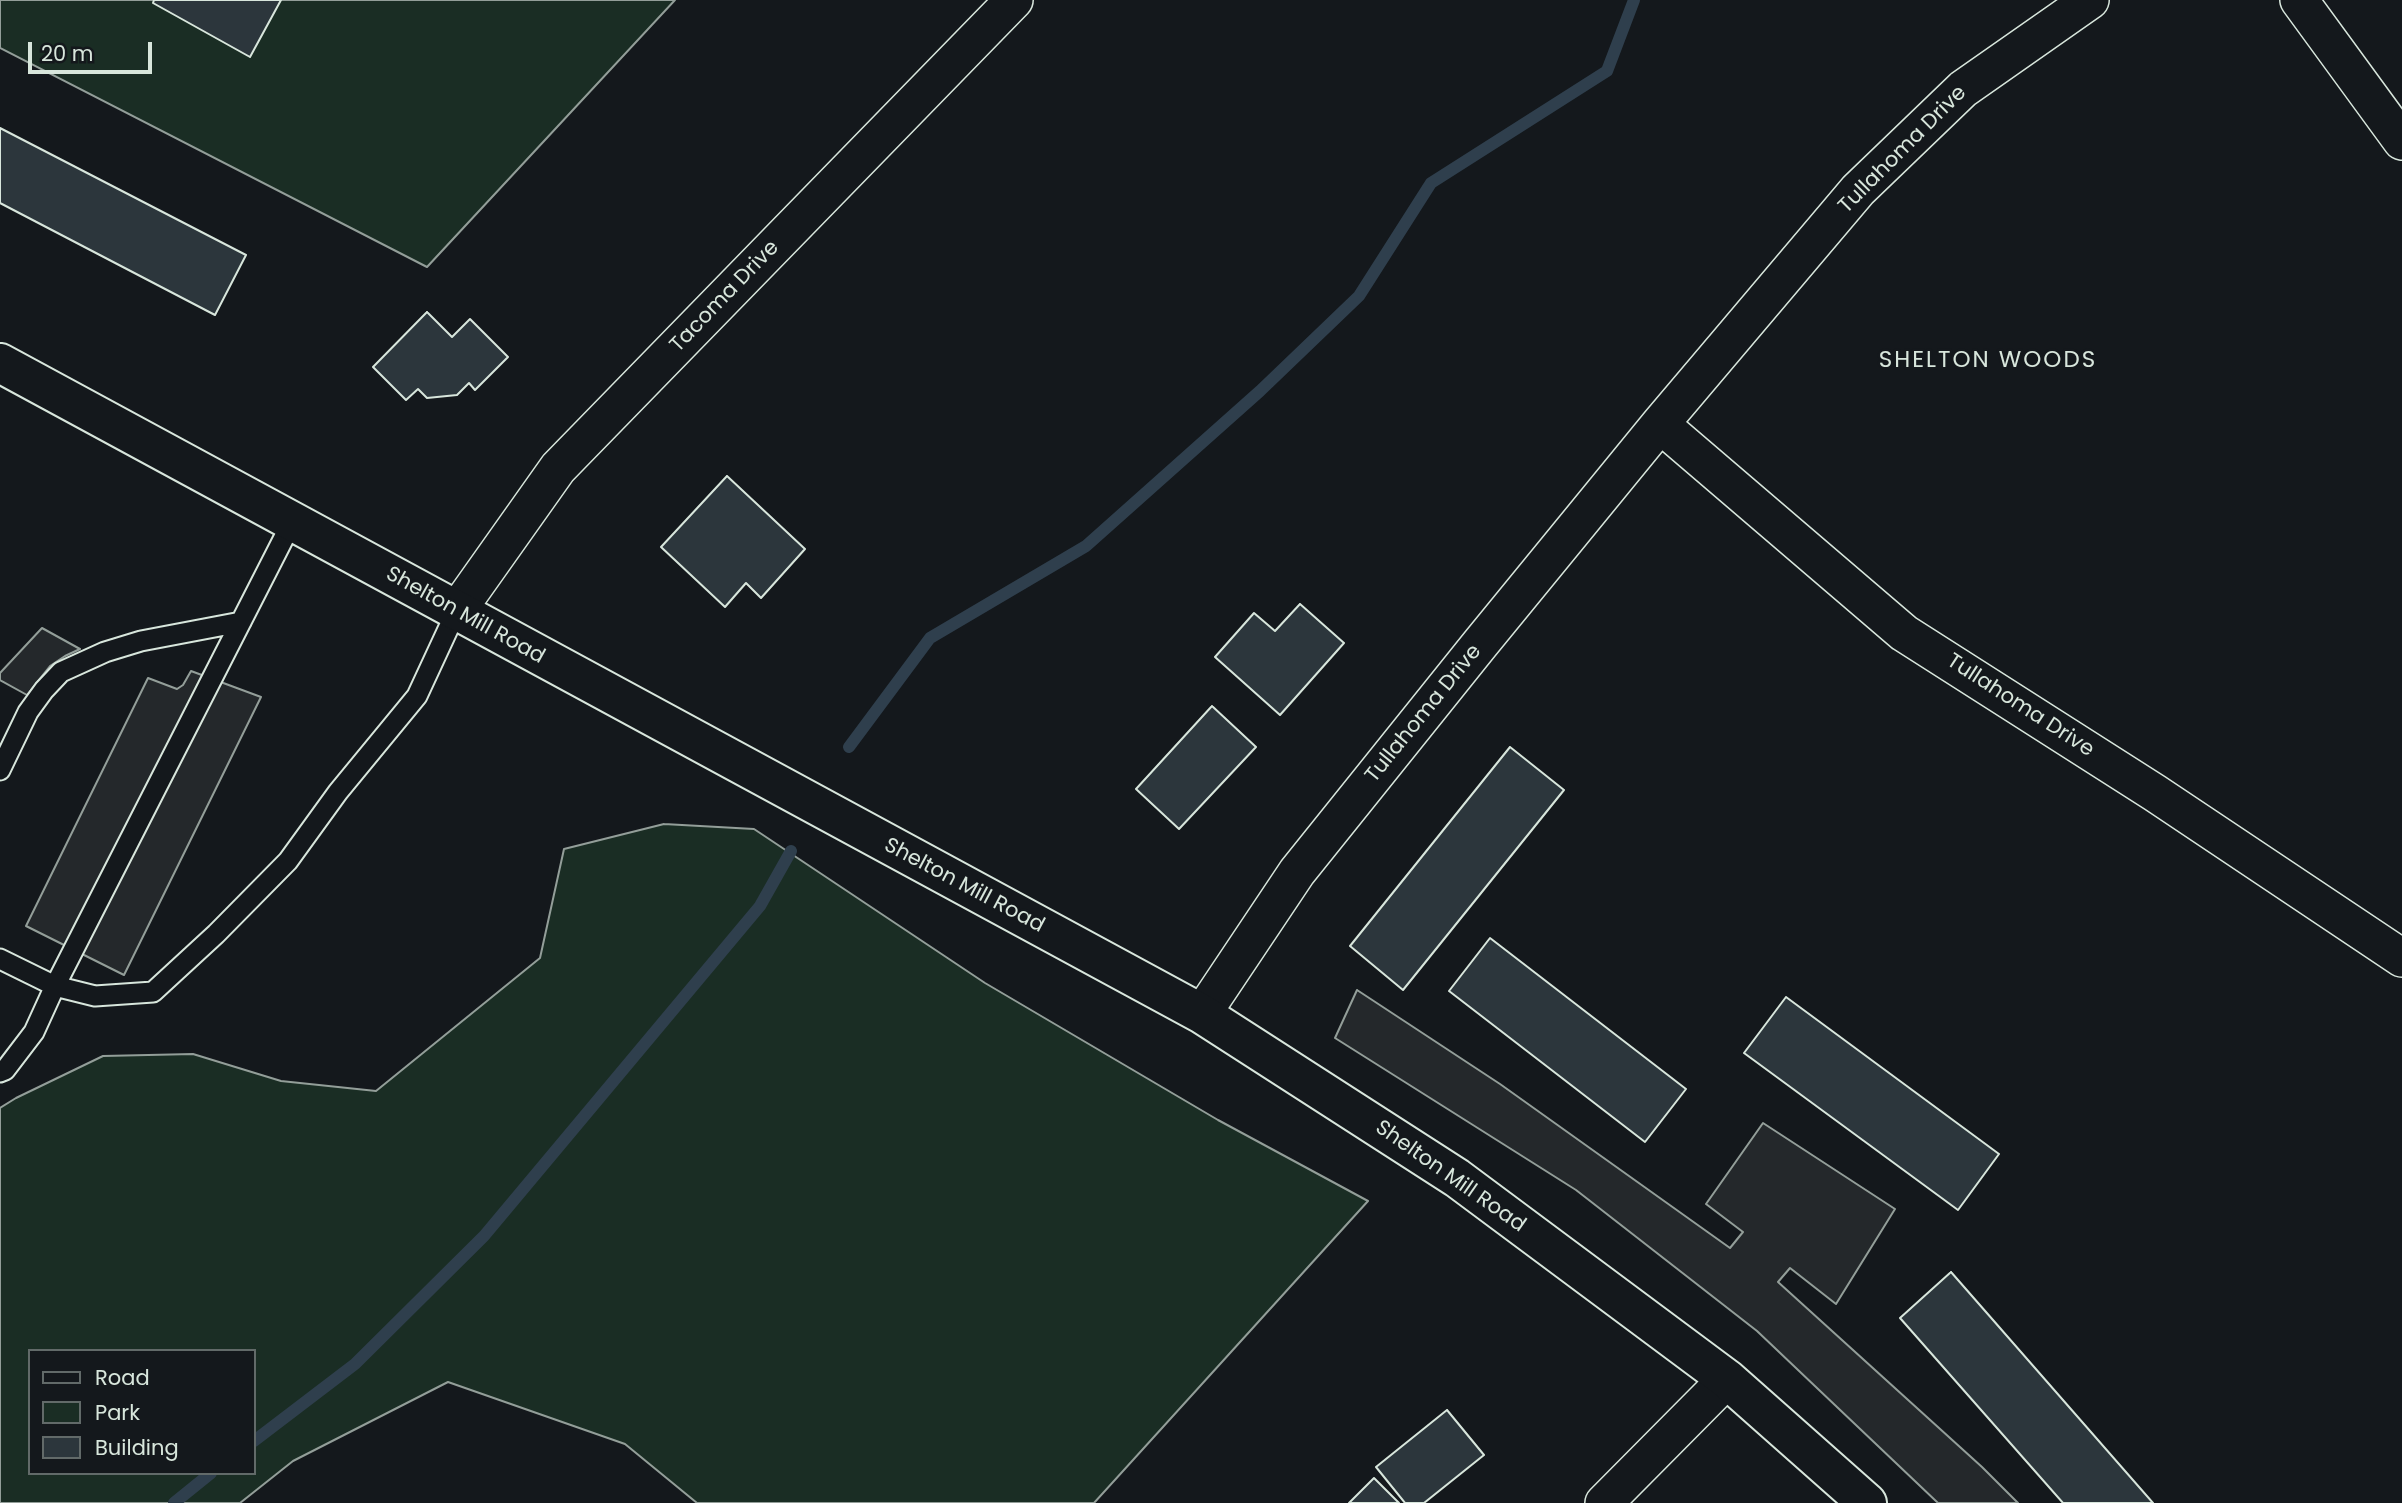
<!DOCTYPE html>
<style>
body{margin:0}
#map{position:relative;width:2402px;height:1503px;overflow:hidden;background:#14181c;font-family:Poppins,sans-serif}
canvas{display:block}
.legend{position:absolute;left:28px;top:1349px;width:228px;height:126px;box-sizing:border-box;background:#14181c;border:2px solid #626a69;margin:0;padding:9px 12px;list-style:none;font-size:21px;color:#d8e6dc}
.legend li{display:flex;align-items:center;gap:14px;height:35px}
.legend b{width:35px;border:2px solid #626a69}
.scale{position:absolute;left:28px;top:42px;width:124px;height:32px;box-sizing:border-box;border:4px solid #d8e6dc;border-top:0;padding-left:9px;font-size:21px;line-height:24px;white-space:nowrap;color:#d8e6dc;-webkit-text-stroke:5px #14181c;paint-order:stroke}
</style>
<div id="map">
<canvas width="2402" height="1503"></canvas>
<ul class="legend">
<li><b style="height:9px;background:#14181c"></b>Road</li>
<li><b style="height:19px;background:#1a2d24"></b>Park</li>
<li><b style="height:19px;background:#2c363c"></b>Building</li>
</ul>
<div class="scale">20 m</div>
</div>
<script>
const g = document.querySelector('canvas').getContext('2d');
g.lineJoin = 'round';
function fillPath(path, color) {
  g.fillStyle = color;
  g.fill(path, 'evenodd');
}
function toPath(rows) {
  const path = new Path2D();
  for (const r of rows) {
    path.moveTo(r[0], r[1]);
    for (let i = 2; i < r.length; i += 2) path.lineTo(r[i], r[i + 1]);
  }
  return path;
}
function strokePath(path, color, width, dash) {
  g.strokeStyle = color;
  g.lineWidth = width;
  g.lineCap = dash ? 'butt' : 'round';
  g.setLineDash(dash || []);
  g.stroke(path);
}
function write(font, color, halo, rows, align = 'center') {
  g.font = font + ' Poppins,sans-serif';
  g.lineWidth = 5;
  g.setLineDash([]);
  g.textBaseline = 'middle';
  g.strokeStyle = halo;
  g.fillStyle = color;
  for (const [text, x, y, turn = 0] of rows) {
    g.save();
    g.translate(x, y);
    g.rotate((+turn || 0) * Math.PI / 180);
    g.textAlign = isNaN(turn) ? turn : align;
    if (halo) g.strokeText(text, 0, 0);
    g.fillText(text, 0, 0);
    g.restore();
  }
}
const green = toPath([
 [0,0,675,0,427,267,0,48,0,0],
 [664,824,754,829,985,983,1218,1120,1368,1201,1094,1503,697,1503,625,1444,448,1382,293,1461,240,1503,0,1503,0,1108,16,1098,103,1056,193,1054,281,1081,376,1091,540,958,564,849,664,824],
 [30,1351,254,1351,254,1473,30,1473,30,1351]
]);
fillPath(green, '#1a2d24');
strokePath(green, '#939e99', 2);
const parking = toPath([
 [42,628,80,649,65,656,50,666,27,695,0,680,0,673,42,628],
 [191,671,261,697,124,975,26,926,148,678,177,689,183,685,191,671],
 [1357,990,1500,1084,1730,1248,1743,1232,1706,1204,1763,1123,1895,1209,1836,1304,1790,1268,1778,1282,1982,1467,2018,1503,1938,1503,1757,1331,1576,1190,1335,1038,1357,990]
]);
fillPath(parking, '#24282b');
strokePath(parking, '#939e99', 2);
strokePath(toPath([
 [849,747,930,638,1086,546,1260,391,1359,296,1431,183,1607,71,1634,0],
 [254,1441,355,1364,484,1236,760,906,791,851],
 [174,1503,211,1473]
]), '#2f3f4d', 12);
const building = toPath([
 [154,0,281,0,250,57,153,3,154,0],
 [0,128,246,255,215,315,0,203,0,128],
 [427,312,452,337,470,319,508,357,475,390,469,383,457,395,427,398,418,389,406,400,373,367,427,312],
 [727,476,805,549,761,598,746,583,725,607,661,547,727,476],
 [1300,604,1344,643,1280,715,1215,657,1254,613,1275,631,1300,604],
 [1212,706,1256,747,1179,829,1136,789,1212,706],
 [1510,747,1564,790,1403,990,1350,946,1510,747],
 [1490,938,1686,1089,1645,1142,1449,991,1490,938],
 [1786,997,1999,1154,1958,1210,1744,1053,1786,997],
 [1951,1272,2153,1503,2063,1503,1900,1318,1951,1272],
 [1447,1410,1484,1455,1424,1503,1405,1503,1376,1467,1447,1410],
 [1374,1478,1399,1503,1349,1503,1374,1478]
]);
fillPath(building, '#2c363c');
strokePath(building, '#d8e6dc', 2);
const service = toPath([
 [0,770,28,712,44,690,61,672,105,652,141,641,241,622],
 [0,959,55,986,95,996,153,992,216,934,288,861,338,792,417,696,456,612],
 [0,1072,5,1070,34,1032,55,986,292,522]
]);
const minor = toPath([
 [2299,0,2402,141],
 [1660,424,1904,633,2155,793,2402,958],
 [456,612,558,468,1014,0],
 [1202,1014,1297,872,1480,644,1660,424,1858,190,1963,89,2090,0],
 [1604,1503,1727,1379]
]);
const tertiary = toPath([
 [0,363,1202,1014,1457,1178,1727,1379,1867,1503]
]);
strokePath(service, '#d8e6dc', 23);
strokePath(minor, '#d8e6dc', 40);
strokePath(tertiary, '#d8e6dc', 42);
strokePath(service, '#14181c', 19);
strokePath(minor, '#14181c', 37);
strokePath(tertiary, '#14181c', 38);
write('21px', '#d8e6dc', '#14181c', [
 ["Tullahoma Drive",1903,150,-45],
 ["Tacoma Drive",725,297,-46],
 ["Shelton Mill Road",465,616,29],
 ["Tullahoma Drive",2020,706,33],
 ["Tullahoma Drive",1424,714,-51],
 ["Shelton Mill Road",964,886,28],
 ["Shelton Mill Road",1450,1177,35]
]);
g.letterSpacing = '2px';
write('23px', '#d8e6dc', '#14181c', [
 ["SHELTON WOODS",1988,361]
]);
g.letterSpacing = '0px';
</script>
